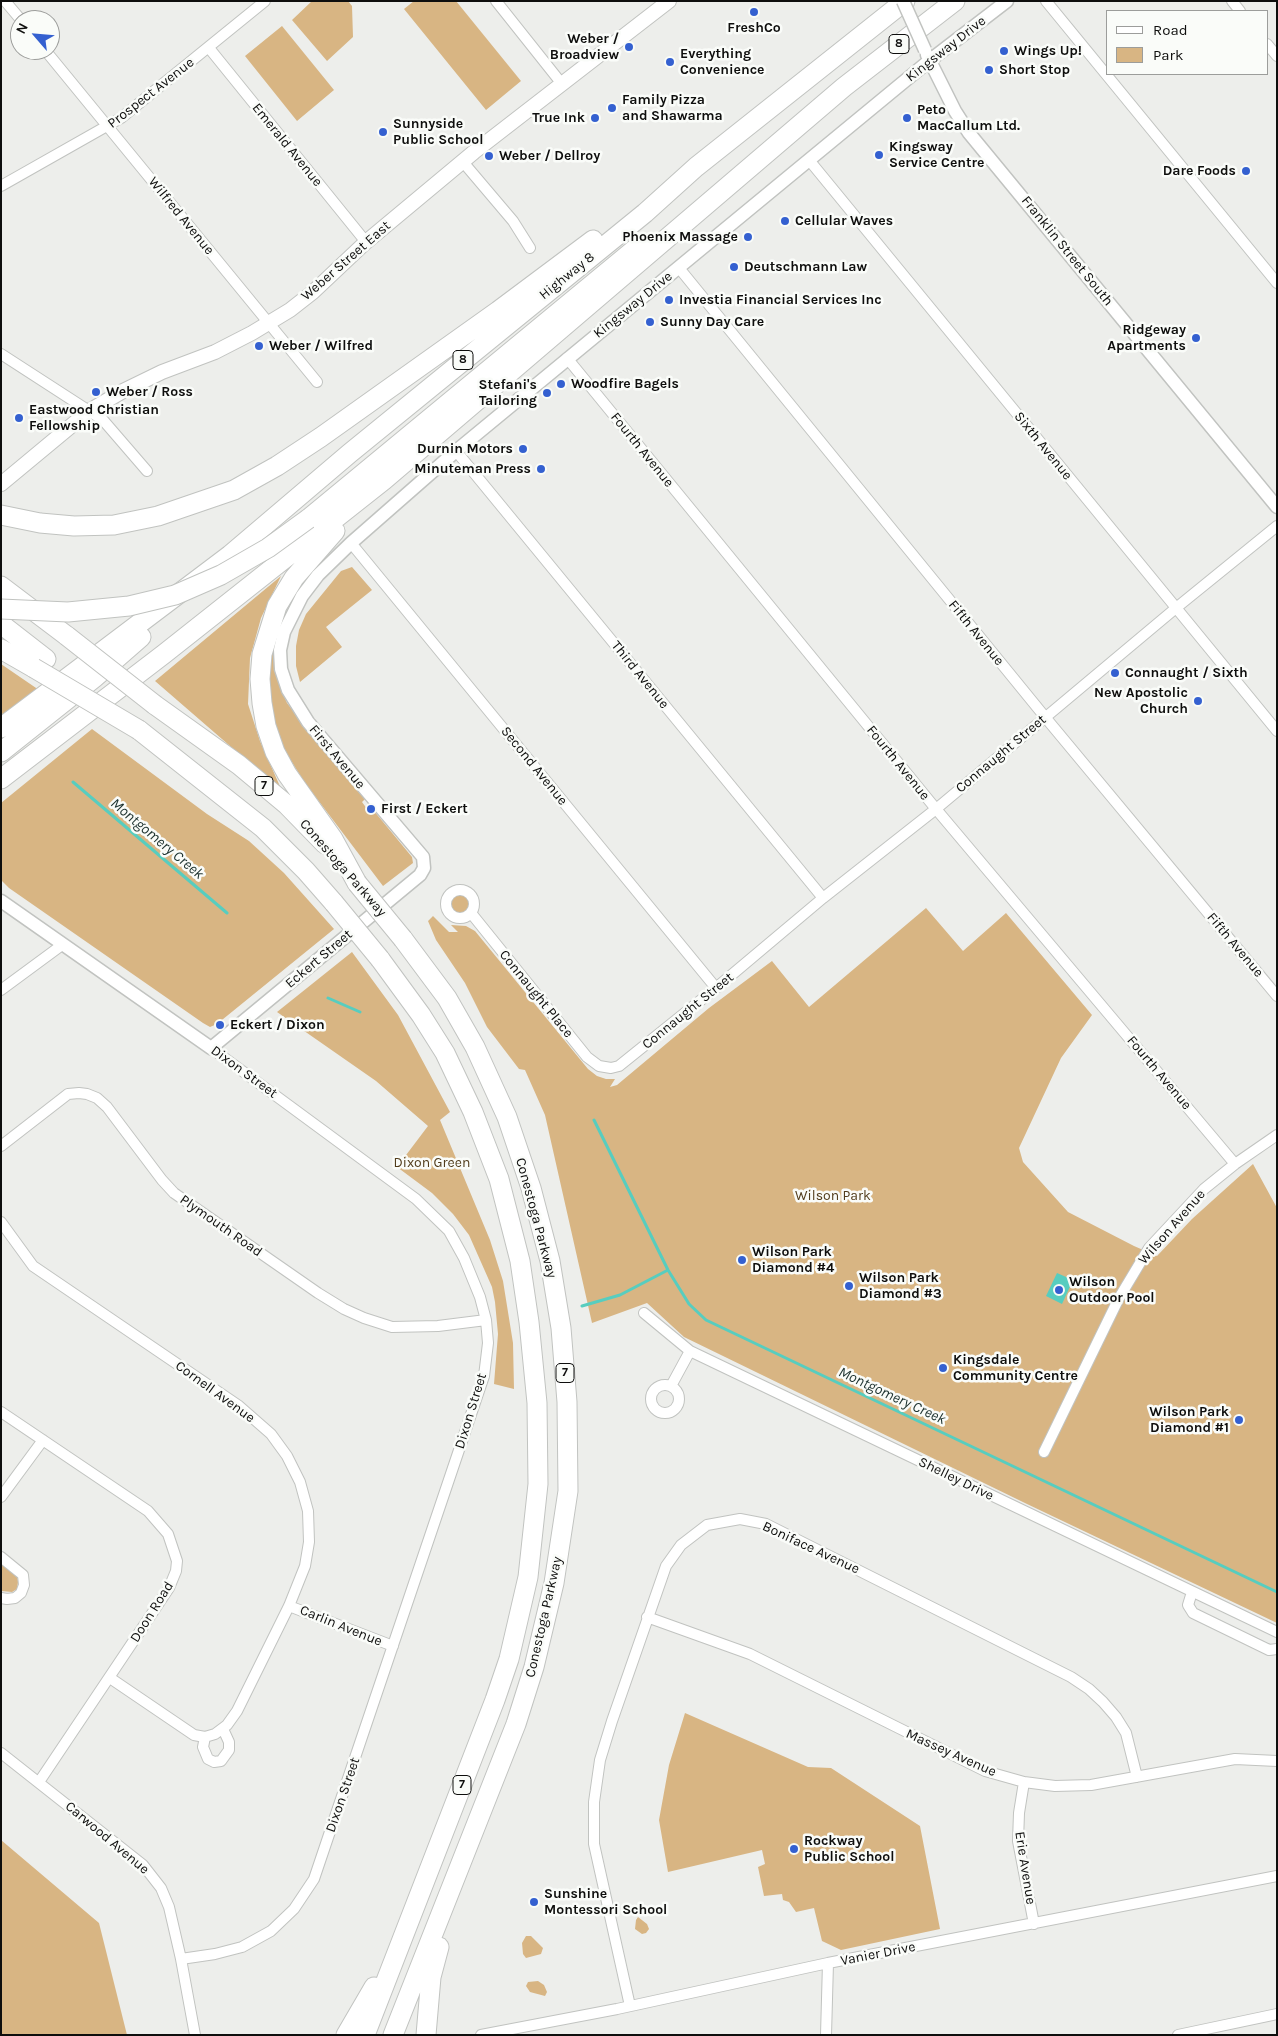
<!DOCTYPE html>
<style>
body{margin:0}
#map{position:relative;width:1278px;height:2036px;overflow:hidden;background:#edeeeb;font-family:Karla,sans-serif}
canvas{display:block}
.frame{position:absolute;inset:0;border:2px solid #0e0e0d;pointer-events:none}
.legend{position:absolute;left:1106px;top:10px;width:162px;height:65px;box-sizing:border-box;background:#fafcf9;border:1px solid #9c9d9b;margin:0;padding:6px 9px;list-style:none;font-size:15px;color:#0e0e0d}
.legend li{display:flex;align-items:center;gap:10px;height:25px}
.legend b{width:25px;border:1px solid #9c9d9b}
.north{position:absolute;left:10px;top:10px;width:50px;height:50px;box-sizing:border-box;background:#fafcf9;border:1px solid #9c9d9b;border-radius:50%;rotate:297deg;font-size:14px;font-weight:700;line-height:20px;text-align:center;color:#0e0e0d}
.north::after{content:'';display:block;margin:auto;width:18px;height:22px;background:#3460d0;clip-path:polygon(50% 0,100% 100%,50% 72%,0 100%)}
</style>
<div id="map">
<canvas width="1278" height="2036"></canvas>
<div class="frame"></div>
<ul class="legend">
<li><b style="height:6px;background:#fff"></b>Road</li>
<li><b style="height:14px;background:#d8b583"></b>Park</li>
</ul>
<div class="north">N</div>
</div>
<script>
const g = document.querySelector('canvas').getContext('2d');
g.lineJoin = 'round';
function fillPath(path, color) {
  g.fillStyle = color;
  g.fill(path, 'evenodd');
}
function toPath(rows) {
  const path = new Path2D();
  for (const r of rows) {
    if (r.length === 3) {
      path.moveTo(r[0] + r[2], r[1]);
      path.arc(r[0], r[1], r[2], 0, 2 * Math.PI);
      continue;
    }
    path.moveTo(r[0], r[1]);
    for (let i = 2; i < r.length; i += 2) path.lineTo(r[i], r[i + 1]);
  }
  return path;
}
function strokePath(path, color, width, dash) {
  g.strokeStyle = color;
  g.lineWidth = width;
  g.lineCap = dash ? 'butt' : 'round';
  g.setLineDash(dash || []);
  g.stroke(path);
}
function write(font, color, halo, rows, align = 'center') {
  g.font = font + ' Karla,sans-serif';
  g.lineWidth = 5;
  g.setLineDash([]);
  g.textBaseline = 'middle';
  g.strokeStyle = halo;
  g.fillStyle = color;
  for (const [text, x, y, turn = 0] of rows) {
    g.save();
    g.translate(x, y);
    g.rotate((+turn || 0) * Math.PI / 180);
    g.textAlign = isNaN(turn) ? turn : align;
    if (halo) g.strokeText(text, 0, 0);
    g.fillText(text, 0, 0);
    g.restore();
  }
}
fillPath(toPath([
 [312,1,348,1,352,6,353,37,327,61,292,20],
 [414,1,456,1,521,81,486,110,404,9],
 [282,26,334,90,297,121,245,56],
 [352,567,372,590,326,627,342,647,300,682,296,666,296,646,299,630,306,614,341,571],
 [281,576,261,618,250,658,248,704,260,741,282,791,155,681],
 [281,616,284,618,279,631,282,691,287,703,365,799,362,802,370,813,374,811,412,857,413,863,383,886,305,783,283,748,272,718,267,670],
 [1,664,39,690,1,715],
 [92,729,207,814,249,841,284,873,334,929,217,1024,210,1027,203,1023,9,888,1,880,1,803],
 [459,904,11],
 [926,908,963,951,1006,913,1092,1015,1061,1058,1019,1148,1023,1162,1068,1212,1134,1246,1157,1256,1192,1219,1253,1164,1277,1208,1277,1623,1027,1504,684,1337,647,1303,592,1323,545,1115,525,1070,519,1069,487,1027,465,983,436,940,428,921,433,916,449,932,458,932,451,925,466,926,475,931,588,1069,597,1076,606,1079,615,1079,610,1087,617,1085,709,1008,772,961,809,1007],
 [352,952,398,1015,450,1112,440,1120,490,1240,503,1281,513,1343,514,1389,494,1384,498,1334,495,1302,492,1287,469,1235,453,1214,432,1193,397,1167,428,1126,376,1081,277,1012],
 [1,1562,17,1575,18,1582,17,1589,12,1592,1,1591],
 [685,1713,808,1767,831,1768,920,1826,940,1929,841,1950,822,1941,814,1908,796,1912,789,1902,783,1900,782,1894,764,1896,758,1867,765,1864,762,1850,668,1872,659,1820,669,1765],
 [1,1840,99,1923,127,2035,1,2035],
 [638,1917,647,1924,649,1929,646,1933,642,1934,635,1929,636,1920],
 [526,1936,531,1936,543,1948,541,1954,526,1958,523,1954,522,1943],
 [538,1981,544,1985,547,1992,545,1996,530,1992,526,1986,528,1982]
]), '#d8b583');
fillPath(toPath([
 [1057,1273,1073,1280,1062,1304,1046,1296]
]), '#57cdbf');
strokePath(toPath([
 [73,782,227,913],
 [328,998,360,1012],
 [594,1120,668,1270,689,1304,706,1320,1277,1592],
 [582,1306,620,1295,668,1270]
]), '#57cdbf', 3);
const minor = toPath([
 [5,1,21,20],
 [496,1,562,84],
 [1046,1,1277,283],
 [1232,1,1240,11],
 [1267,44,1277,56],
 [209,48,366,242],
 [45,50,317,382],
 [809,160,1277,731],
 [463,162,513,221,530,248],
 [1,186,121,118,265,1],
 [679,268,1045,717,1277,996],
 [1,354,103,420,147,471],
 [567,358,936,809,1235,1164],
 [456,451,823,898],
 [351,543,716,988],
 [460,904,14],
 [471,913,587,1057,599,1066,611,1068,619,1066,716,988,823,898,936,809,1176,608,1277,526],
 [1,990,62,945],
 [1,1146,68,1094,79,1093,87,1094,97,1098,107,1107,162,1180,174,1193,318,1293,344,1309,364,1318,392,1327,438,1326,486,1320],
 [1,1222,33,1266,239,1406,271,1434,287,1456,300,1482,308,1511,309,1542,305,1566,289,1606,237,1711,227,1725,215,1734,205,1737,194,1735,110,1678],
 [644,1313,690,1351,1277,1632],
 [665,1399,14],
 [671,1386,690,1351],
 [1,1412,148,1511,168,1534,177,1561,176,1571,169,1588,39,1782],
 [1044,1452,1119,1298,1149,1248,1204,1189,1235,1164,1277,1135],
 [1,1497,43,1440],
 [1,1557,23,1575,24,1585,21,1593,15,1598,7,1599,1,1598],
 [1192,1592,1188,1605,1193,1613,1269,1650,1277,1649],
 [289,1606,393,1646],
 [647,1617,750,1654,985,1771,1024,1782,1055,1786,1091,1785,1235,1759,1277,1761],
 [205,1737,203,1747,208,1759,214,1762,221,1761,229,1750,229,1742,223,1729],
 [1,1753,143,1865,161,1888,169,1907,181,1959,195,2035],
 [1024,1782,1019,1813,1018,1841,1034,1924],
 [181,1959,215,1954,242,1947,271,1931,294,1909,314,1879,484,1376,488,1343,486,1320,480,1297,464,1258,449,1231,416,1199,211,1048],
 [630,2006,594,1844,594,1802,600,1760,612,1721,666,1566,681,1545,707,1525,740,1519,766,1524,1071,1677,1089,1689,1103,1702,1116,1717,1126,1733,1137,1777],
 [481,2035,617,2009,828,1963,1277,1876],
 [826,2035,828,1963],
 [1178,2035,1277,2014]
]);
const tertiary = toPath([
 [927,55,955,111,969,133,1277,507],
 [1,901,211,1048,420,875,424,868,423,857,308,722,288,690,281,669,280,650,284,632,302,596,318,575,351,543,456,451,929,61,1007,1]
]);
const secondary = toPath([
 [1,484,89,411,123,391,162,372,215,352,252,333,290,310,313,292,366,242,474,152,669,1]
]);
const motorway = toPath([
 [1,515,40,523,74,526,114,525,158,516,234,490,277,466,321,437,498,311,593,240],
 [308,519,641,244],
 [335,531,294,578,277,606,262,654,260,679,262,703,266,726,275,752,287,774,333,839,357,883],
 [1,586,67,636],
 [1,624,46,659],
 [1,649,34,668],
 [155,705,239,765,287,805,325,844],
 [1,728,230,555,350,453,645,213,696,167,905,1],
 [139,730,263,828,306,871,334,903],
 [1,752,94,678,141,637],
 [1,779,164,654,384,480,844,87,955,1],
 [346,2035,374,1987],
 [365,2035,495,1700,509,1659,528,1577,538,1484,537,1403,529,1322,520,1261,499,1179,473,1112,445,1053,421,1015,380,959],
 [393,2035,516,1724,534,1667,554,1583,568,1491,567,1402,561,1328,550,1261,531,1188,507,1117,475,1047,447,998,403,939],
 [426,2035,431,1977,439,1947]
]);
strokePath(minor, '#c1c3c0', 12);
strokePath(tertiary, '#c1c3c0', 15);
strokePath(secondary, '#c1c3c0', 16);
strokePath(motorway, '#c1c3c0', 21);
strokePath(minor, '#fff', 10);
strokePath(tertiary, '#fff', 12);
strokePath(secondary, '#fff', 14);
strokePath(motorway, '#fff', 19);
const tertiaryBridge = toPath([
 [903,1,925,50]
]);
const motorwayBridge = toPath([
 [1,609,68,612,129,606,175,595,221,575,268,548,308,519],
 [67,636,155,705],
 [34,668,139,730],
 [357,883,403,939],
 [334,903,380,959]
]);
strokePath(tertiaryBridge, '#c1c3c0', 15, []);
strokePath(motorwayBridge, '#c1c3c0', 21, []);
strokePath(tertiaryBridge, '#fff', 12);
strokePath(motorwayBridge, '#fff', 19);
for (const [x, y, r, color] of [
 [754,12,5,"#3460d0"],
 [629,47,5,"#3460d0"],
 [1004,51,5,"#3460d0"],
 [670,62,5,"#3460d0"],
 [989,70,5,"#3460d0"],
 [612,108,5,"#3460d0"],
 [595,118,5,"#3460d0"],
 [907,118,5,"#3460d0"],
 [383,132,5,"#3460d0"],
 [879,155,5,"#3460d0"],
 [489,156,5,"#3460d0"],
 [1246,171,5,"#3460d0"],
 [785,221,5,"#3460d0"],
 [748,237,5,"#3460d0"],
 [734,267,5,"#3460d0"],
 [669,300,5,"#3460d0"],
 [650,322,5,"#3460d0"],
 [1196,338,5,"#3460d0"],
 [259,346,5,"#3460d0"],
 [561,384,5,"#3460d0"],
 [96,392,5,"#3460d0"],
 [547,393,5,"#3460d0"],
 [19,418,5,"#3460d0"],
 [523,449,5,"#3460d0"],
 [541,469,5,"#3460d0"],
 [1115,673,5,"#3460d0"],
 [1198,701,5,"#3460d0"],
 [371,809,5,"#3460d0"],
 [220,1025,5,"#3460d0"],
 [742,1260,5,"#3460d0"],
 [849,1286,5,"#3460d0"],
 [1059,1290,5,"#3460d0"],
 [943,1368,5,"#3460d0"],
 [1239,1420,5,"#3460d0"],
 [794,1849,5,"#3460d0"],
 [534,1902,5,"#3460d0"]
]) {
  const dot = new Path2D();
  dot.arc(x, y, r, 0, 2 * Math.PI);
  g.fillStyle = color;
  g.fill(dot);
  strokePath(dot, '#fafcf9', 2);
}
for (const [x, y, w] of [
 [899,44,20],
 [463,360,20],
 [264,786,18],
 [565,1373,18],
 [462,1785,18]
]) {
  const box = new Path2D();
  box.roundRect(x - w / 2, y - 9.5, w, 19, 4);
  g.fillStyle = '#fafcf9';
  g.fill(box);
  strokePath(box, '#0e0e0d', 1);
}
write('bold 12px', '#0e0e0d', null, [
 ["8",899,44],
 ["8",463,360],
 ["7",264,786],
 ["7",565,1373],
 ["7",462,1785]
]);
write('bold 14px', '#0e0e0d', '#fafcf9', [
 ["FreshCo",754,28,"center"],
 ["Weber /",619,39,"right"],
 ["Broadview",619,55,"right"],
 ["Wings Up!",1014,51],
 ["Everything",680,54],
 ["Convenience",680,70],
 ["Short Stop",999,70],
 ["Family Pizza",622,100],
 ["and Shawarma",622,116],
 ["Peto",917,110],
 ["MacCallum Ltd.",917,126],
 ["True Ink",585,118,"right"],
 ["Sunnyside",393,124],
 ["Public School",393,140],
 ["Kingsway",889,147],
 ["Service Centre",889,163],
 ["Weber / Dellroy",499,156],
 ["Dare Foods",1236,171,"right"],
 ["Cellular Waves",795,221],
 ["Phoenix Massage",738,237,"right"],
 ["Deutschmann Law",744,267],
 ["Investia Financial Services Inc",679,300],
 ["Sunny Day Care",660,322],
 ["Ridgeway",1186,330,"right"],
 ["Apartments",1186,346,"right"],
 ["Weber / Wilfred",269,346],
 ["Woodfire Bagels",571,384],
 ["Stefani's",537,385,"right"],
 ["Tailoring",537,401,"right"],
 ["Weber / Ross",106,392],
 ["Eastwood Christian",29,410],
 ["Fellowship",29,426],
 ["Durnin Motors",513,449,"right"],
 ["Minuteman Press",531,469,"right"],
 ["Connaught / Sixth",1125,673],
 ["New Apostolic",1188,693,"right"],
 ["Church",1188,709,"right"],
 ["First / Eckert",381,809],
 ["Eckert / Dixon",230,1025],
 ["Wilson Park",752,1252],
 ["Diamond #4",752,1268],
 ["Wilson Park",859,1278],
 ["Diamond #3",859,1294],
 ["Wilson",1069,1282],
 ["Outdoor Pool",1069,1298],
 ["Kingsdale",953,1360],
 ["Community Centre",953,1376],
 ["Wilson Park",1229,1412,"right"],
 ["Diamond #1",1229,1428,"right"],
 ["Rockway",804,1841],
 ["Public School",804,1857],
 ["Sunshine",544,1894],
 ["Montessori School",544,1910]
], 'left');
write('14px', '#0e0e0d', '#fafcf9', [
 ["Kingsway Drive",946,49,-38],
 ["Prospect Avenue",151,93,-38],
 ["Emerald Avenue",287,145,51],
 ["Wilfred Avenue",181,216,51],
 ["Franklin Street South",1067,251,51],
 ["Weber Street East",346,261,-41],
 ["Highway 8",567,276,-39],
 ["Kingsway Drive",633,305,-39],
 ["Sixth Avenue",1043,446,51],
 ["Fourth Avenue",642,450,51],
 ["Fifth Avenue",976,633,51],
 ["Third Avenue",640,675,51],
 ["Connaught Street",1001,754,-40],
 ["First Avenue",337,757,50],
 ["Fourth Avenue",898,763,51],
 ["Second Avenue",534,766,51],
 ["Conestoga Parkway",343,868,49],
 ["Fifth Avenue",1235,945,50],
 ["Eckert Street",319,959,-40],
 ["Connaught Place",536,994,51],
 ["Connaught Street",688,1011,-39],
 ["Dixon Street",244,1072,36],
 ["Fourth Avenue",1159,1073,50],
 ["Conestoga Parkway",536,1218,75],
 ["Plymouth Road",221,1226,35],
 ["Wilson Avenue",1172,1227,-49],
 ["Cornell Avenue",215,1392,36],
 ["Dixon Street",471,1411,-73],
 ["Shelley Drive",956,1479,26],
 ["Boniface Avenue",811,1548,25],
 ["Doon Road",152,1612,-58],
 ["Conestoga Parkway",544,1617,-77],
 ["Carlin Avenue",341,1626,22],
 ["Massey Avenue",951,1753,24],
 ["Dixon Street",343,1795,-71],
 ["Carwood Avenue",107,1838,40],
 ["Erie Avenue",1025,1868,81],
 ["Vanier Drive",878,1954,-11]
]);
write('14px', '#513c1c', '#fafcf9', [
 ["Dixon Green",432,1163],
 ["Wilson Park",833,1196]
]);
write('italic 15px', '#1d322f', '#fafcf9', [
 ["Montgomery Creek",157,839,40],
 ["Montgomery Creek",892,1396,25]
]);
</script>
